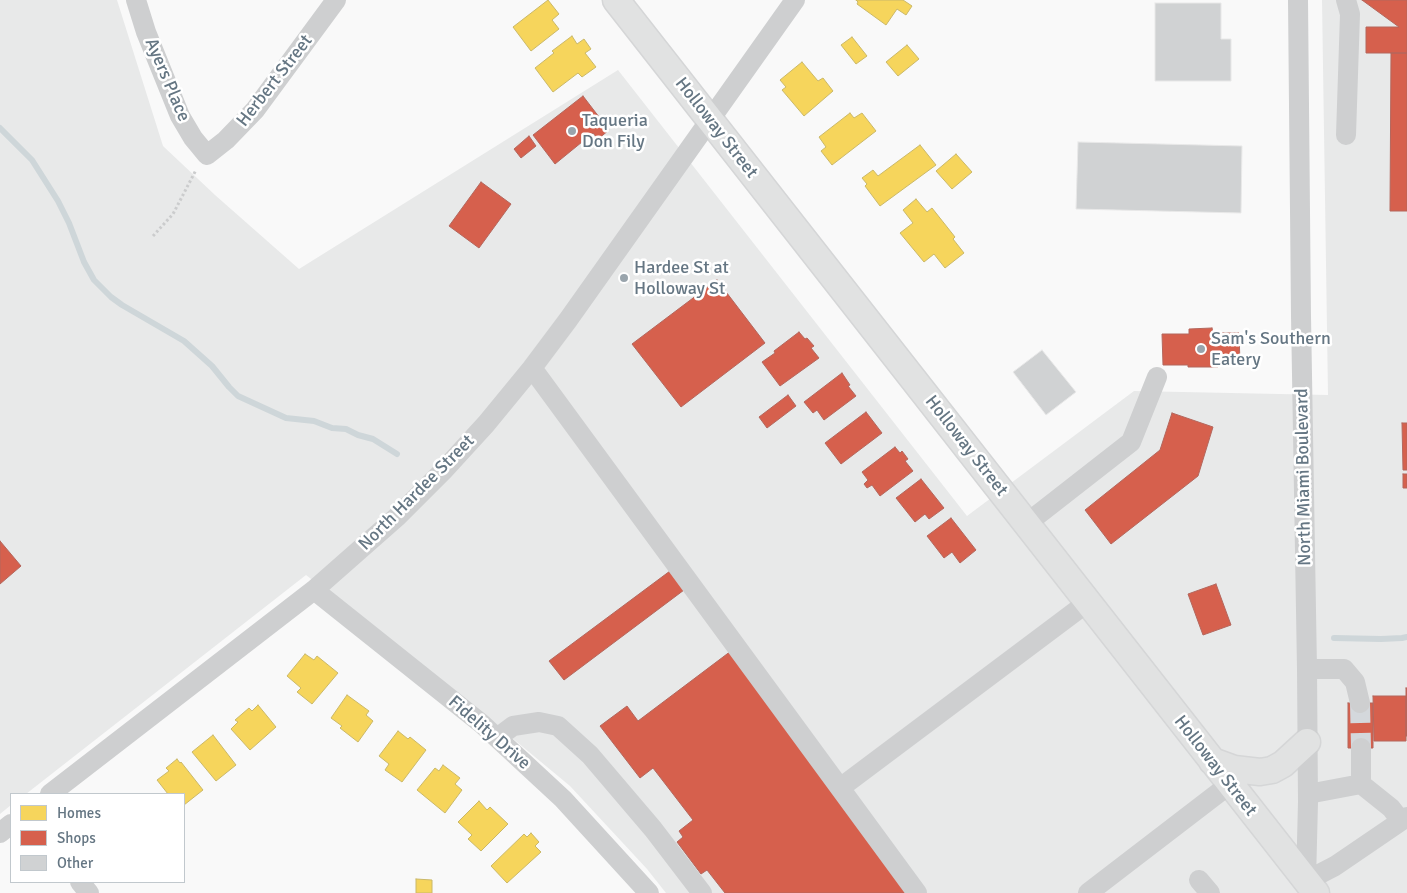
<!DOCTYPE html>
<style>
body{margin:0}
#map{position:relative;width:1407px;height:893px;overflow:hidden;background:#f9f9f9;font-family:Signika,sans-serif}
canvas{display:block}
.legend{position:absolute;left:10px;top:793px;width:175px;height:90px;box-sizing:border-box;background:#fff;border:1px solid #c1c8cd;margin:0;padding:6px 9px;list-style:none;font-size:15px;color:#657683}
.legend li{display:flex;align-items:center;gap:10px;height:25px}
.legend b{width:25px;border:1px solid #c1c8cd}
</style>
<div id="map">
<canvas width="1407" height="893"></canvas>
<ul class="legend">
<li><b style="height:14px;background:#f6d55c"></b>Homes</li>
<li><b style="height:14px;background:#d6604d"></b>Shops</li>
<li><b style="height:14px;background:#d0d2d3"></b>Other</li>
</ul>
</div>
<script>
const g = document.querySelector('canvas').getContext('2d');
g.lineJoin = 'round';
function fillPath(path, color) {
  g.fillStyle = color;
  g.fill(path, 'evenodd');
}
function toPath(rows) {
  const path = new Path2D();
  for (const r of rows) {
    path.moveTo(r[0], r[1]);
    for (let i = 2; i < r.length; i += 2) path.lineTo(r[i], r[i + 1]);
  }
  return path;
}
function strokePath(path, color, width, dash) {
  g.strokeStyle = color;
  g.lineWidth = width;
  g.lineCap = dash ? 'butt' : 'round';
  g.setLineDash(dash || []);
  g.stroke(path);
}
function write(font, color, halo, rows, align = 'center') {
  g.font = font + ' Signika,sans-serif';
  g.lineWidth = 5;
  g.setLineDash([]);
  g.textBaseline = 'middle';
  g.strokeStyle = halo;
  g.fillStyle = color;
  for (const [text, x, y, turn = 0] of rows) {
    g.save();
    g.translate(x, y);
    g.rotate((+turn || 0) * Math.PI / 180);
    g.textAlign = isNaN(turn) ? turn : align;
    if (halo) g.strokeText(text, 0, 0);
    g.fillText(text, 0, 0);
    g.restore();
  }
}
fillPath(toPath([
 [0,0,117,0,163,146,215,195,299,269,618,70,967,516,1134,391,1328,395,1322,0,1407,0,1407,893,666,893,647,869,570,786,482,713,306,575,26,794,11,794,11,805,0,814]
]), '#e8e9e9');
const homes = toPath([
 [548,0,559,14,552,20,559,29,531,51,513,27,548,0],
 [856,0,903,0,912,6,906,15,897,9,886,25,857,4,858,2,856,0],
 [572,36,577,44,584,39,591,49,585,53,596,67,582,77,578,73,553,92,535,68,554,53,552,51,572,36],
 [852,37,867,56,856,64,841,45,852,37],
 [907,45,919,59,898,76,886,62,907,45],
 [802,62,818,81,823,78,833,91,804,116,782,90,786,87,780,80,802,62],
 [850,113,854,118,862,113,876,131,832,165,821,151,826,147,819,137,850,113],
 [920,145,936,165,880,206,865,186,867,184,862,178,873,170,878,176,920,145],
 [956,154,972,172,952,189,936,171,956,154],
 [916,199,927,212,932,208,955,237,953,239,964,253,945,268,934,254,924,262,900,233,913,223,903,210,916,199],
 [305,654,314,660,317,656,338,673,312,704,297,692,301,688,287,676,305,654],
 [347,695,369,711,366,715,373,721,358,742,340,728,342,726,331,718,347,695],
 [258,705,276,727,250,750,231,729,238,722,235,720,249,708,252,711,258,705],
 [398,731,408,739,410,737,426,750,402,782,385,770,389,764,379,756,398,731],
 [213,735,236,765,216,781,192,752,213,735],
 [177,759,180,763,181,762,203,790,184,805,184,794,168,794,157,780,169,771,166,768,177,759],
 [443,765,460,778,455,784,462,790,445,813,417,790,435,768,439,771,443,765],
 [479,801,487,810,490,807,508,824,481,851,468,839,472,835,458,822,479,801],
 [531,833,539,842,535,846,541,852,507,883,491,866,524,834,527,837,531,833],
 [416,879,432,880,432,893,416,893,416,879]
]);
fillPath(homes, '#f6d55c');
strokePath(homes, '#cab868', 1);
const shops = toPath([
 [1362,0,1407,0,1407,53,1366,53,1366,27,1399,27,1362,0],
 [1391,53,1407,53,1407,211,1390,211,1391,53],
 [583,96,609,130,598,139,593,133,555,164,533,135,583,96],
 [529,136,536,146,521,158,514,149,529,136],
 [481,182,511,204,479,248,449,226,481,182],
 [717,280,765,343,681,407,632,344,717,280],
 [1212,328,1213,333,1239,333,1240,363,1218,364,1218,367,1188,367,1188,365,1163,365,1162,334,1189,334,1189,329,1212,328],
 [799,332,805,339,807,338,814,346,811,348,819,358,780,386,762,362,775,353,774,351,799,332],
 [842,373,850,385,848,386,856,396,824,420,817,410,813,413,804,402,842,373],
 [788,395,796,406,767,428,759,417,788,395],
 [866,412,882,433,841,464,825,443,866,412],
 [1172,413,1213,427,1198,476,1111,544,1085,510,1160,450,1172,413],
 [1402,423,1407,423,1407,470,1403,470,1402,423],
 [895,447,900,453,902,451,908,459,905,461,913,471,880,496,872,485,867,488,864,484,868,480,862,472,895,447],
 [1403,474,1407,474,1407,488,1403,488,1403,474],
 [921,479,944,508,929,519,925,514,915,522,896,498,921,479],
 [951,518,976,550,960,563,952,552,944,558,927,536,951,518],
 [0,541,21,566,0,584,0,541],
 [670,571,684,590,564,680,549,661,670,571],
 [1216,584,1231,625,1203,635,1188,594,1216,584],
 [731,651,913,893,725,893,707,870,701,874,677,842,683,837,679,831,693,820,653,768,640,778,600,726,627,706,638,721,731,651],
 [1406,688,1407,688,1407,736,1406,736,1406,688],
 [1373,696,1406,696,1406,741,1374,741,1373,696],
 [1348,703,1373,703,1373,748,1348,748,1348,703]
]);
fillPath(shops, '#d6604d');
strokePath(shops, '#b4675d', 1);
strokePath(toPath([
 [0,128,32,160,58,201,69,223,84,262,94,280,111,297,122,305,184,341,212,366,229,387,238,396,286,418,314,421,332,428,346,429,358,435,373,439,397,454],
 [1334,638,1381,639,1402,638,1407,637]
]), '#ced6d9', 6);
const building = toPath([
 [1155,3,1221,3,1221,39,1231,39,1231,81,1155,81,1155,3],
 [1078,142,1242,146,1241,213,1076,209,1078,142],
 [1042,350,1076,392,1046,415,1013,372,1042,350]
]);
fillPath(building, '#d0d2d3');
strokePath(building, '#e8e8e8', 1);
strokePath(toPath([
 [1360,703,1361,748]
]), '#d4d8dc', 20, [20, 10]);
const major = toPath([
 [616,0,1316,893],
 [1212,761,1234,769,1260,772,1272,770,1283,764,1307,742]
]);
strokePath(major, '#d5d6d7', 29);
strokePath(toPath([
 [153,236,173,214,196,170]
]), '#cbcccd', 3, [2.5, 2.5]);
strokePath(toPath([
 [136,0,146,32,180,116,193,138,207,155,226,140,255,110,336,0],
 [1298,0,1301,316,1307,669,1308,802,1306,881,1335,866,1407,817],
 [1346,0,1350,14,1346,135],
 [532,368,917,893],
 [1026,524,1131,442,1157,377],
 [314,590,482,724,563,799,649,893],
 [1307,669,1344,669,1355,682,1360,703],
 [497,738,513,726,539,722,558,726,590,755,653,829,702,893],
 [1361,748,1361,784],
 [840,788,1088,602],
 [50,794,314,590,398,516,443,471,486,424,532,368,568,320,795,0],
 [1308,794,1361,784,1391,808,1401,821],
 [0,833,11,824],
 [1199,880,1210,893],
 [80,882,89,893],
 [1088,893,1230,784]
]), '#cecfd0', 20);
strokePath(major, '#e1e2e2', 26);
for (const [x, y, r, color] of [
 [572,131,5,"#99a4ac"],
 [624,278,5,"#99a4ac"],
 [1201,349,5,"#99a4ac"]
]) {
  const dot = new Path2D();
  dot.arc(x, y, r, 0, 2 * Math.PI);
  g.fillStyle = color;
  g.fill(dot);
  strokePath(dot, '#fff', 2);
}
write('18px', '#657683', '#fff', [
 ["Ayers Place",167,80,67],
 ["Herbert Street",275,81,-52],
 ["Holloway Street",716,128,52],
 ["Holloway Street",966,446,52],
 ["North Miami Boulevard",1304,477,-91],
 ["North Hardee Street",417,493,-45],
 ["Fidelity Drive",489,733,41],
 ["Holloway Street",1215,766,52]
]);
write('18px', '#657683', '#fff', [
 ["Taqueria",582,121],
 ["Don Fily",582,142],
 ["Hardee St at",634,268],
 ["Holloway St",634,289],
 ["Sam's Southern",1211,339],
 ["Eatery",1211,360]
], 'left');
</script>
